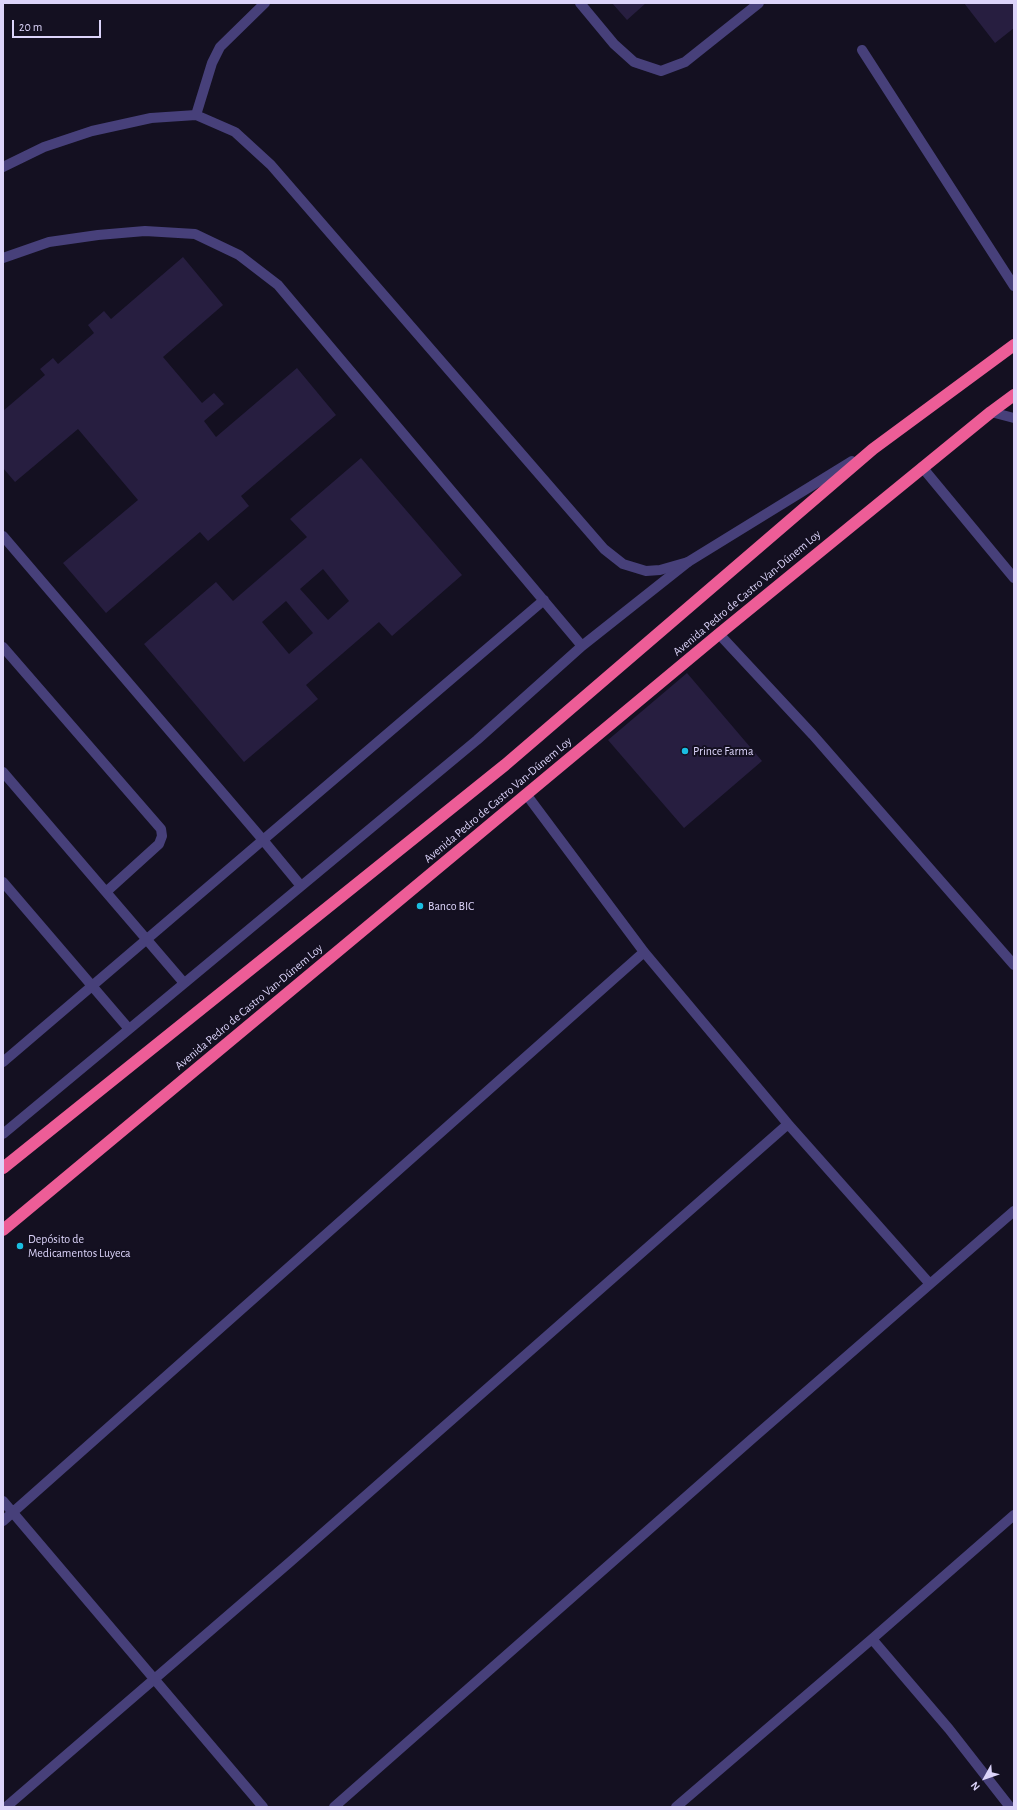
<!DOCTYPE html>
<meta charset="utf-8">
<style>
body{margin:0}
#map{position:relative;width:1017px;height:1810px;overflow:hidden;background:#141021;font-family:"Alegreya Sans",sans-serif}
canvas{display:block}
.frame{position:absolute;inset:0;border:4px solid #dcd4fa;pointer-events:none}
.north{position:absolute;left:965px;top:1758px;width:40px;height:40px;-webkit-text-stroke:3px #141021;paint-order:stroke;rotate:230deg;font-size:11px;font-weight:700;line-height:16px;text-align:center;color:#dcd4fa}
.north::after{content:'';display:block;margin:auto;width:14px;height:18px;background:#dcd4fa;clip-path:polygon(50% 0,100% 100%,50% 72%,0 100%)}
.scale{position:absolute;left:12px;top:20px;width:89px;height:18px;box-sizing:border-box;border:2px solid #dcd4fa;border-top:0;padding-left:5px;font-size:12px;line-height:14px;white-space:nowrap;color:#dcd4fa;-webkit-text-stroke:3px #141021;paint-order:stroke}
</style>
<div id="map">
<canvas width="1017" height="1810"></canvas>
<div class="frame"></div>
<div class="north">N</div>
<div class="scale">20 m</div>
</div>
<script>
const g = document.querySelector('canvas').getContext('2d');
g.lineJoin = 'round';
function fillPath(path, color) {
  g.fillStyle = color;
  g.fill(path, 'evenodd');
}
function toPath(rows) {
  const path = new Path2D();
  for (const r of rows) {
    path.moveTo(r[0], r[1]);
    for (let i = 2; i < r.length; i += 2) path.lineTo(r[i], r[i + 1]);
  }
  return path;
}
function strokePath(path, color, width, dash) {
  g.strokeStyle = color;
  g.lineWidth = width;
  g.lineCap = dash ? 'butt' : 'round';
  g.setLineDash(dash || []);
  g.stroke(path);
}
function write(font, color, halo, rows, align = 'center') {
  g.font = font + ' "Alegreya Sans",sans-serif';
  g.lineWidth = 4;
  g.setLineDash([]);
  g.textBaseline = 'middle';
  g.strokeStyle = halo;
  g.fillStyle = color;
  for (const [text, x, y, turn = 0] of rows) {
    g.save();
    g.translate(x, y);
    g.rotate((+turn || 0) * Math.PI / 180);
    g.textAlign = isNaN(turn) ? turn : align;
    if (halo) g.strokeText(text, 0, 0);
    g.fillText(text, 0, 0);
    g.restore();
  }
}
fillPath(toPath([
 [612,3,646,3,627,20],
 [964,3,1014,3,1014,28,995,43],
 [183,257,223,305,163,357,202,403,214,393,224,404,204,421,216,437,297,368,336,415,241,496,249,506,208,541,200,532,106,613,63,563,138,500,78,429,15,482,3,468,3,411,45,375,40,369,53,358,58,364,94,333,88,325,104,311,111,319],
 [361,458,462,575,392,636,379,622,306,685,318,699,244,762,144,644,216,582,233,601,307,537,290,519],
 [323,569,349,601,328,620,300,589],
 [286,601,313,633,289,654,262,622],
 [687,673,762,761,684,828,608,740]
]), '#271e40');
strokePath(toPath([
 [862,50,1014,286],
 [3,258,49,242,98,235,145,231,195,234,239,255,278,285,582,646],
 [3,536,263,840,301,886],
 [3,647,161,829,162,836,159,844,106,892],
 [3,772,184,983],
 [3,882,129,1029],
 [3,1062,544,600],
 [3,1134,477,740,582,646,688,562]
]), '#47407a', 10);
strokePath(toPath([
 [580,3,614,44,634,62,661,71,685,62,759,3],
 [196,115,212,63,220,47,265,3],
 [3,167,44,147,92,131,151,118,196,115,235,132,271,165,604,549,623,564,646,571,660,570,688,562,852,461],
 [991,412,1014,418],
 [922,467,1014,578],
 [719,634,813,735,1014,965],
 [526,794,644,952,788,1124,930,1284],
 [3,1501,263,1807],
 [3,1521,644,952],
 [872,1639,949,1729,1010,1807],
 [6,1807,290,1562,788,1124],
 [334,1807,753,1438,1014,1211],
 [676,1807,872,1639,1014,1515]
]), '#47407a', 10);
strokePath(toPath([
 [3,1168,505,765,873,449,1014,345],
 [3,1230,719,634,991,412,1014,395]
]), '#ed5d97', 12);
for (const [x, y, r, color] of [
 [685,751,4,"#1abee1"],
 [420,906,4,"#1abee1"],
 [20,1246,4,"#1abee1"]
]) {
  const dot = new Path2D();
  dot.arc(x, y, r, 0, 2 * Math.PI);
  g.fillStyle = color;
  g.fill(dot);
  strokePath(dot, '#141021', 1.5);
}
write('12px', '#dcd4fa', '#141021', [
 ["Avenida Pedro de Castro Van-Dúnem Loy",747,593,-40],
 ["Avenida Pedro de Castro Van-Dúnem Loy",498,800,-40],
 ["Avenida Pedro de Castro Van-Dúnem Loy",249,1007,-40]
]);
write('12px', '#dcd4fa', '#141021', [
 ["Prince Farma",693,751],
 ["Banco BIC",428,906],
 ["Depósito de",28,1239],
 ["Medicamentos Luyeca",28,1253]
], 'left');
</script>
